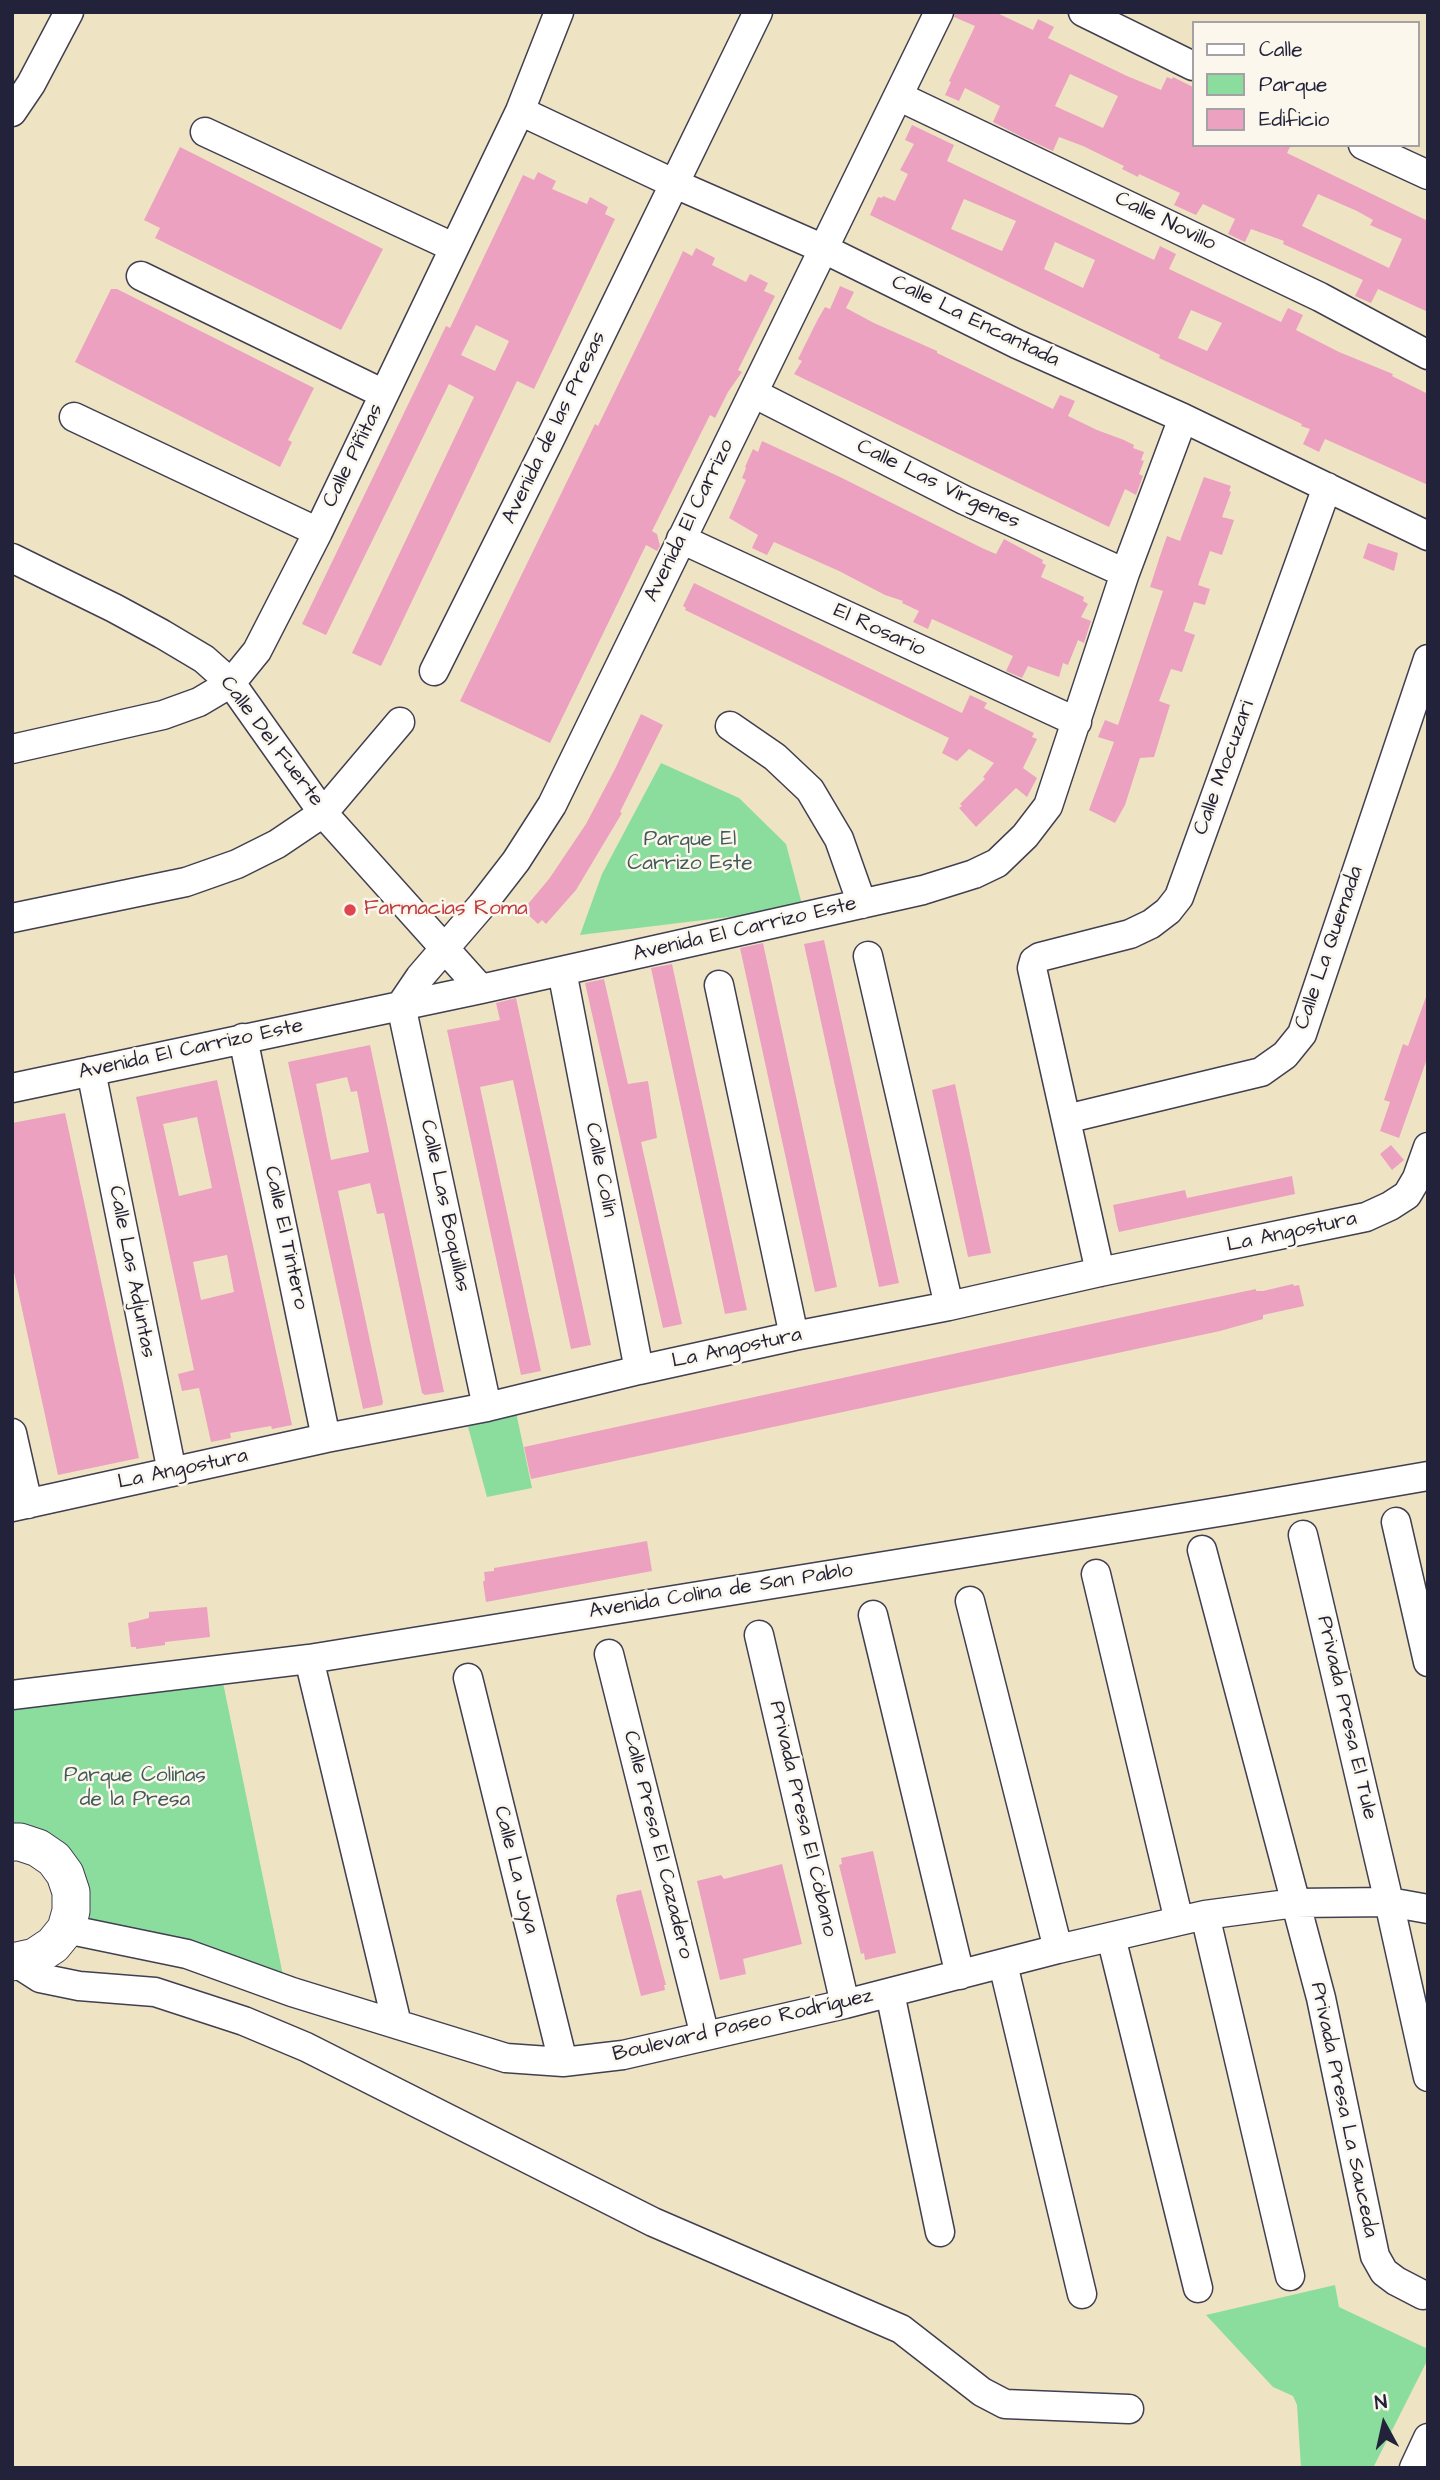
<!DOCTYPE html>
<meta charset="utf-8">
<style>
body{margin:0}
#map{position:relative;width:1440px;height:2480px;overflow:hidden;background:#eee4c4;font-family:"Architects Daughter",sans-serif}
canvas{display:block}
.frame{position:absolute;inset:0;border:14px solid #22223b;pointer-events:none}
.legend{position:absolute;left:1192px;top:21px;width:228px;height:126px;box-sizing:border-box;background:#fbf7ec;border:2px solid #a4a2a5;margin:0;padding:9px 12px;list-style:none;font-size:21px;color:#22223b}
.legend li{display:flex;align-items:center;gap:14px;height:35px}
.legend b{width:35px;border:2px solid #a4a2a5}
.north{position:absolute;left:1349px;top:2389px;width:70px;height:70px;-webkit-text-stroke:5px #fbf7ec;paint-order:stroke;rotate:352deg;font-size:19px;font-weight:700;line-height:28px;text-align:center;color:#22223b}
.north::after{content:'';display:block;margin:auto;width:24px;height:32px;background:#22223b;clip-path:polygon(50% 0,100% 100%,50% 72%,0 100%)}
</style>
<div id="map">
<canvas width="1440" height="2480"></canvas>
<div class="frame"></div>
<ul class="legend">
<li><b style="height:9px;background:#fff"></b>Calle</li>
<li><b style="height:19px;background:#8bdd9e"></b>Parque</li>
<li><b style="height:19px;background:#eca1c0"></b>Edificio</li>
</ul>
<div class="north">N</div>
</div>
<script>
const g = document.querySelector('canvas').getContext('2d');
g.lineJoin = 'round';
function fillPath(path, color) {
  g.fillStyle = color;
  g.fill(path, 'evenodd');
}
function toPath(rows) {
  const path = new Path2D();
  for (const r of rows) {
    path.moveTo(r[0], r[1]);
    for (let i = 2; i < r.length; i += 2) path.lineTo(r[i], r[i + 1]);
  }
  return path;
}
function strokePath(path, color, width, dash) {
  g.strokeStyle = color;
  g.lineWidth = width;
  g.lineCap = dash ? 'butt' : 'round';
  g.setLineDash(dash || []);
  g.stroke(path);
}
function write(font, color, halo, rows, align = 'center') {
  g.font = font + ' "Architects Daughter",sans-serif';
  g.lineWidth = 5;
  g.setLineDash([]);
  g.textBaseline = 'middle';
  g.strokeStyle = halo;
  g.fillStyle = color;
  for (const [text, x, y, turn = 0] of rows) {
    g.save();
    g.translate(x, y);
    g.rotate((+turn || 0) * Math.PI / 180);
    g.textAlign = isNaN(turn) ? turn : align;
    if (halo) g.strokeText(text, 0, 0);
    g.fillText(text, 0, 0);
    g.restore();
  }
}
fillPath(toPath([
 [661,763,739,798,786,844,803,908,580,935,602,874],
 [516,1412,532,1488,487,1497,467,1423],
 [219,1663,286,1990,61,1913,62,1870,12,1832,12,1701],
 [1335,2285,1339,2307,1428,2349,1428,2359,1373,2468,1301,2468,1297,2405,1293,2396,1273,2387,1206,2315]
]), '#8bdd9e');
fillPath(toPath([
 [955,12,995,12,1033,30,1038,19,1054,27,1048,38,1127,76,1161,90,1167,77,1172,79,1173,77,1193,87,1193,145,1291,145,1287,153,1428,221,1428,312,1378,289,1371,303,1355,296,1363,280,1283,244,1284,241,1251,229,1245,242,1228,234,1235,219,1203,204,1196,215,1174,205,1180,193,1139,174,1138,177,1122,169,1124,166,1083,146,1059,137,1053,151,1022,137,993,122,1000,106,965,88,959,101,945,95,951,82,949,81,975,26,954,17],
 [1070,74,1118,96,1103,128,1055,106],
 [1318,194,1357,211,1373,220,1370,225,1402,239,1389,268,1302,226],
 [912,125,954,145,947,161,1154,260,1160,246,1176,254,1169,269,1281,322,1288,308,1303,315,1296,330,1339,352,1393,374,1392,376,1428,394,1428,485,1325,439,1319,452,1303,444,1310,429,1301,426,1302,424,1159,358,1160,355,870,215,878,197,882,198,883,196,895,201,908,174,900,170,914,144,905,140],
 [964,199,1016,221,1002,251,951,229],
 [1055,242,1095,260,1083,288,1044,269],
 [1191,310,1222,323,1207,351,1178,338],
 [180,147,383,249,341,330,155,238,160,228,144,220],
 [538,172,556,181,552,189,587,204,590,197,608,207,605,214,615,219,534,389,517,381,381,666,352,653,474,397,449,384,326,635,302,624,446,326,450,328,523,175,534,180],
 [476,325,509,341,495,371,461,355],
 [696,248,715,258,712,265,746,282,750,274,768,283,764,291,775,296,738,370,742,372,728,392,715,418,710,415,652,531,657,534,660,546,657,551,646,545,550,743,460,701,595,424,598,426,678,262,683,251,692,256],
 [840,286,854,292,846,308,874,323,937,351,937,353,1053,409,1060,395,1075,401,1068,416,1097,430,1124,440,1134,445,1133,448,1144,452,1141,460,1144,461,1139,474,1143,476,1136,495,1125,489,1109,527,794,374,802,361,798,359,818,319,825,307,830,309],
 [111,289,117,289,314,388,288,440,292,442,280,467,75,362],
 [762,441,840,477,982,548,996,554,1004,539,1043,560,1042,563,1046,565,1041,577,1084,597,1083,601,1088,604,1081,617,1091,621,1084,643,1078,640,1068,665,1063,663,1059,677,1028,666,1022,678,1006,671,1013,656,932,619,928,629,913,622,919,611,902,603,903,601,885,595,839,571,774,542,767,555,752,548,758,535,729,518,746,480,742,478,746,468,745,467,753,449,758,452],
 [1204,477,1231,486,1229,491,1231,492,1222,517,1234,520,1222,555,1210,551,1198,585,1210,589,1205,605,1194,602,1184,631,1195,635,1182,672,1171,669,1159,701,1170,705,1154,757,1140,758,1125,805,1115,823,1089,810,1114,742,1098,737,1105,720,1118,725,1163,591,1150,587,1161,553,1167,536,1180,541],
 [1368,543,1398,553,1394,571,1363,558],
 [694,583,962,713,970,695,987,703,984,708,1034,733,1032,737,1037,739,1023,768,1037,778,1027,797,1016,788,976,827,959,808,962,806,960,804,985,779,983,777,994,763,969,749,957,761,942,753,949,738,685,610,686,608,683,606],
 [641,714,663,725,620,812,622,813,576,890,546,924,542,920,538,924,523,910,549,879,586,824,615,769],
 [824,940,899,1283,879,1287,804,944],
 [763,943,837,1287,815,1292,740,948],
 [672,964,747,1310,725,1314,651,968],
 [604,979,628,1084,648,1081,657,1138,641,1142,682,1324,663,1328,585,983],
 [1426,997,1428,997,1428,1056,1399,1138,1380,1131,1390,1102,1384,1100,1403,1044,1408,1046],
 [516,998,591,1345,571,1349,513,1080,480,1087,541,1371,521,1375,447,1030,500,1020,496,1003],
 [370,1045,444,1392,425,1395,422,1393,384,1213,377,1214,370,1183,338,1191,383,1402,382,1405,363,1409,288,1062],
 [347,1077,351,1092,357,1091,369,1152,331,1160,316,1084],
 [217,1080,292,1425,272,1429,271,1426,230,1433,231,1438,211,1442,199,1388,182,1391,178,1374,194,1370,136,1097],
 [197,1117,212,1188,179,1196,163,1124],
 [227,1255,234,1292,201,1300,193,1262],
 [955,1084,991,1253,968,1257,932,1090],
 [65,1113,139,1458,58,1475,12,1263,12,1123],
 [1391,1145,1404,1160,1392,1170,1380,1154],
 [1292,1176,1295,1194,1119,1232,1117,1225,1113,1205,1185,1190,1187,1198],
 [1293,1284,1294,1286,1299,1285,1304,1306,1263,1315,1263,1319,1220,1331,531,1479,524,1447,1165,1308,1256,1289,1256,1291,1263,1291],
 [647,1541,652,1571,486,1602,483,1582,485,1580,484,1572,494,1571,494,1568],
 [207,1607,210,1637,165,1642,165,1645,136,1649,136,1647,131,1647,128,1623,149,1618,149,1612],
 [873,1851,896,1953,865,1960,864,1953,861,1954,839,1865,842,1864,841,1858],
 [782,1864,802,1944,743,1959,746,1974,720,1980,697,1881,721,1875,724,1879],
 [641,1890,666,1985,664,1985,665,1990,641,1996,616,1900,617,1895]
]), '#eca1c0');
const minor = toPath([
 [1083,12,1193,66],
 [898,96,1320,297,1428,355],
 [520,111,673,183,824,249,1017,344,1183,418,1428,536],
 [12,112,31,84,69,12],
 [205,132,453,247],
 [1363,145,1428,175],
 [141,276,384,394],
 [753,393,964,500,1125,573],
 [74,417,318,532],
 [681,539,1077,722],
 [12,558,114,608,162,634,204,659,231,683,323,813,481,989],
 [434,671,549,441,758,12],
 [730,726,775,757,810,790,839,839,862,904],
 [12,749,163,715,199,702,231,683,257,651,318,532,520,111,559,12],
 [12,918,186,882,237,864,277,844,323,813,400,722],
 [868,956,949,1306],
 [562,971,639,1370],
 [719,985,794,1336],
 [401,1005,420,977,482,905,516,861,552,805,939,12],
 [401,1005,487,1407],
 [243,1038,326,1438],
 [91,1071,172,1472],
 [12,1088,481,989,923,890,974,874,997,863,1025,836,1048,806,1125,573,1183,418],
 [1066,1119,1261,1072,1285,1055,1302,1034,1428,659],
 [1100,1272,1032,968,1034,961,1040,957,1130,934,1151,924,1168,911,1179,897,1327,487],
 [12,1433,28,1504],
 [12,1507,326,1438,487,1407,639,1370,794,1336,949,1306,1100,1272,1366,1217,1390,1206,1407,1195,1417,1178,1428,1147],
 [1396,1522,1428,1662],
 [1303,1535,1389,1902,1428,2077],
 [1202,1550,1321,1998,1375,2256,1384,2272,1396,2281,1423,2295],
 [1096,1574,1179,1921],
 [970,1601,1058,1949],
 [873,1615,960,1975],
 [759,1635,845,2004],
 [609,1654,705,2036],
 [309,1659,397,2024],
 [468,1678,563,2062],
 [12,1695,309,1659,1231,1510,1428,1476],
 [1205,1915,1290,2276],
 [66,1929,187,1954,292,1992,506,2058,563,2062,623,2055,845,2004,1058,1949,1205,1915,1295,1903,1389,1902,1428,1909],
 [1111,1937,1198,2288],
 [15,1962,40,1978,79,1986,155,1992,244,2021,306,2047,653,2222,901,2329,982,2392,1005,2404,1129,2409],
 [1003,1964,1082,2294],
 [890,1993,940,2232],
 [1414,2468,1428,2438]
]);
const major = toPath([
 [12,1842,20,1842,38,1848,54,1859,65,1874,71,1892,71,1911,66,1929,53,1945,35,1957,12,1962]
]);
strokePath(minor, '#413f50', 31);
strokePath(major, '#413f50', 39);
strokePath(minor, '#fff', 28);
strokePath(major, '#fff', 37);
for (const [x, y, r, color] of [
 [350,910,7,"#e0444e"]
]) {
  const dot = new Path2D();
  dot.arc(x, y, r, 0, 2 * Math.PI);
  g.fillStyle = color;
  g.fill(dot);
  strokePath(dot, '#fbf7ec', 2.5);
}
write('21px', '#22223b', '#fbf7ec', [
 ["Calle Novillo",1165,222,26],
 ["Calle La Encantada",975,322,26],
 ["Avenida de las Presas",555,428,-64],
 ["Calle Piñitas",354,456,-64],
 ["Calle Las Virgenes",938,485,26],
 ["Avenida El Carrizo",690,521,-64],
 ["El Rosario",879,631,25],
 ["Calle Del Fuerte",271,742,53],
 ["Calle Mocuzari",1225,768,-70],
 ["Avenida El Carrizo Este",745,930,-13],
 ["Calle La Quemada",1330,948,-71],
 ["Avenida El Carrizo Este",191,1050,-12],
 ["Calle Colín",600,1170,79],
 ["Calle Las Boquillas",444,1206,78],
 ["La Angostura",1292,1233,-12],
 ["Calle El Tintero",285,1238,78],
 ["Calle Las Adjuntas",131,1272,79],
 ["La Angostura",737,1349,-12],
 ["La Angostura",183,1470,-12],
 ["Avenida Colina de San Pablo",721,1592,-9],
 ["Privada Presa El Tule",1346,1718,77],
 ["Privada Presa El Cóbano",802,1819,77],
 ["Calle Presa El Cazadero",657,1845,76],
 ["Calle La Joya",515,1870,76],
 ["Boulevard Paseo Rodríguez",743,2026,-13],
 ["Privada Presa La Sauceda",1343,2110,78]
]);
write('21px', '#425a59', '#fbf7ec', [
 ["Parque El",690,841],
 ["Carrizo Este",690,865],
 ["Parque Colinas",135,1777],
 ["de la Presa",135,1801]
]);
write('21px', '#be3a42', '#fbf7ec', [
 ["Farmacias Roma",364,910]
], 'left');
</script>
